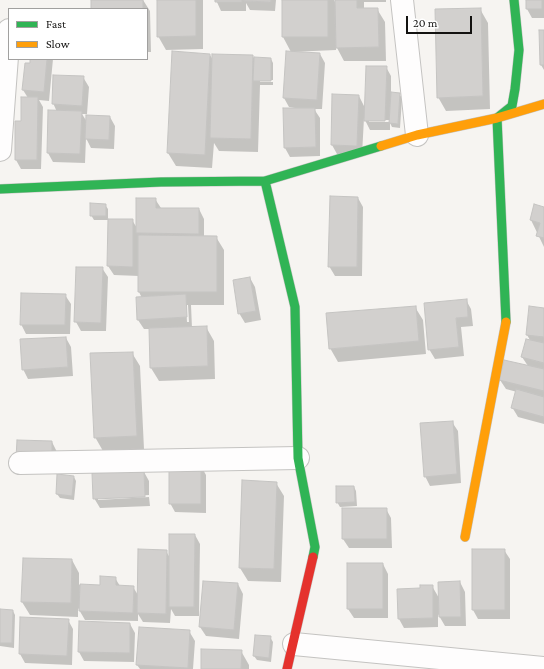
<!DOCTYPE html>
<style>
body{margin:0}
#map{position:relative;width:544px;height:669px;overflow:hidden;background:#f6f4f1;font-family:"Crimson Pro",serif}
canvas{display:block}
.legend{position:absolute;left:8px;top:8px;width:140px;height:52px;box-sizing:border-box;background:#fff;border:1px solid #a1a09f;margin:0;padding:5px 7px;list-style:none;font-size:12px;color:#131210}
.legend li{display:flex;align-items:center;gap:8px;height:20px}
.legend b{width:20px;border:1px solid #a1a09f}
.scale{position:absolute;left:406px;top:16px;width:66px;height:18px;box-sizing:border-box;border:2px solid #131210;border-top:0;padding-left:5px;font-size:12px;line-height:14px;white-space:nowrap;color:#131210;-webkit-text-stroke:3px #fff;paint-order:stroke}
</style>
<div id="map">
<canvas width="544" height="669"></canvas>
<ul class="legend">
<li><b style="height:5px;background:#30b455"></b>Fast</li>
<li><b style="height:5px;background:#ff9f0a"></b>Slow</li>
</ul>
<div class="scale">20 m</div>
</div>
<script>
const g = document.querySelector('canvas').getContext('2d');
g.lineJoin = 'round';
function fillPath(path, color) {
  g.fillStyle = color;
  g.fill(path, 'evenodd');
}
function toPath(rows) {
  const path = new Path2D();
  for (const r of rows) {
    path.moveTo(r[0], r[1]);
    for (let i = 2; i < r.length; i += 2) path.lineTo(r[i], r[i + 1]);
  }
  return path;
}
function strokePath(path, color, width, dash) {
  g.strokeStyle = color;
  g.lineWidth = width;
  g.lineCap = dash ? 'butt' : 'round';
  g.setLineDash(dash || []);
  g.stroke(path);
}
fillPath(toPath([
 [92,0,143,0,150,11,151,52,147,52,147,9,92,9],
 [158,0,203,0,203,49,166,50,158,36],
 [216,0,276,0,275,11,250,10,246,3,246,11,221,11],
 [283,0,334,0,336,4,336,0,386,0,386,2,364,2,364,9,377,9,385,22,386,61,344,61,336,46,336,50,291,52,283,37],
 [527,0,544,0,544,18,532,18,527,9],
 [480,9,488,23,490,109,446,111,438,97],
 [544,31,544,70,541,65],
 [320,54,325,63,322,109,314,109,320,118,320,156,290,157,285,148,295,108,289,107,284,98],
 [210,55,213,60,252,56,254,58,271,59,273,63,273,80,260,80,260,82,273,82,273,85,260,85,258,152,219,151,214,143,212,168,176,166,168,153],
 [31,59,53,59,49,101,39,100,43,107,41,169,21,169,16,160,28,98,23,90],
 [386,67,391,76,391,93,399,94,402,98,400,128,392,127,390,123,390,130,370,130,364,118,362,155,337,154,332,145,359,96,365,108],
 [369,120,390,120,390,122,369,122],
 [83,77,89,87,87,114,82,114,87,122,110,117,115,126,114,149,91,148,86,138,85,163,53,162,48,153,57,112,53,103],
 [358,198,363,207,362,276,335,276,329,266],
 [155,199,161,208,199,209,204,219,204,237,216,237,224,250,224,305,191,305,192,328,206,327,214,341,215,379,159,381,151,368,150,329,144,329,138,320,137,298,142,298,139,292,139,276,114,275,108,266,109,220,94,220,91,215,105,205,108,209,108,220,132,220,137,228],
 [186,305,188,305,189,322,187,322],
 [544,208,544,247,531,220],
 [102,268,108,277,106,331,81,331,76,322],
 [250,278,255,287,261,320,245,323,239,313],
 [65,295,71,304,70,334,26,334,21,324],
 [466,300,471,309,473,326,461,327,464,356,435,359,429,349],
 [415,307,423,320,426,354,338,362,330,348],
 [544,309,544,424,518,417,512,407,517,392,506,389,500,380,528,366,522,357,530,340,527,335],
 [66,338,71,347,73,376,28,379,23,369],
 [132,353,140,366,144,449,103,451,95,437],
 [452,422,458,431,461,483,430,486,425,476],
 [52,442,57,452,23,467],
 [201,466,206,475,206,513,175,512,170,503],
 [144,472,149,481,149,495,98,498,98,500,149,497,150,506,100,508,94,498],
 [74,477,76,481,74,500,60,498,57,494],
 [276,483,284,496,281,582,248,581,240,568],
 [354,487,356,491,357,506,340,507,337,502],
 [343,509,386,509,391,518,392,548,349,548,343,539],
 [195,535,200,544,199,616,175,616,171,609,170,623,143,622,138,614,138,621,85,620,78,608,78,617,30,615,22,602,72,560,79,573,79,585,101,586,115,578,120,586,133,587,138,595,166,551,170,558],
 [504,550,510,559,510,619,478,619,473,610],
 [383,564,388,574,388,618,354,618,348,609],
 [204,582,238,584,243,594,239,639,206,636,200,627],
 [460,582,465,592,466,626,445,626,438,614,438,627,404,628,399,619,421,589,432,586,439,598],
 [0,610,13,611,15,615,14,648,0,646],
 [21,618,68,620,73,629,72,665,25,663,20,654],
 [130,624,135,633,134,662,84,661,79,652],
 [189,631,195,641,193,669,140,669,137,665],
 [270,637,273,642,271,662,257,660,254,656],
 [241,651,249,665,249,669,202,669]
]), '#0003');
const building = toPath([
 [91,0,143,0,143,9,91,9,91,0],
 [157,0,196,0,196,36,157,37,157,0],
 [215,0,242,0,242,2,215,2,215,0],
 [244,0,271,0,271,2,244,1,244,0],
 [282,0,328,0,328,37,282,37,282,0],
 [335,0,357,0,357,8,378,8,379,47,336,48,335,0],
 [526,0,542,0,542,9,526,9,526,0],
 [481,8,483,96,437,98,435,9,481,8],
 [539,30,544,30,544,65,540,65,539,30],
 [172,51,210,54,205,155,167,153,172,51],
 [286,51,320,53,317,100,283,98,286,51],
 [212,54,253,55,251,139,210,138,212,54],
 [254,57,271,58,271,81,253,81,254,57],
 [30,59,47,59,44,92,22,90,25,63,30,63,30,59],
 [366,66,387,66,385,121,364,121,366,66],
 [53,75,84,76,82,106,52,104,53,75],
 [391,92,400,93,398,124,389,123,391,92],
 [332,94,359,95,357,146,331,145,332,94],
 [21,97,38,97,37,160,15,160,15,121,21,121,21,97],
 [283,108,315,108,316,147,284,148,283,108],
 [48,110,82,111,80,154,47,153,48,110],
 [86,115,110,116,109,140,85,139,86,115],
 [330,196,358,197,357,267,328,267,330,196],
 [136,198,156,198,156,208,199,208,199,234,136,233,136,198],
 [90,203,106,204,106,216,90,216,90,203],
 [534,204,544,207,544,238,536,236,540,223,530,220,534,204],
 [108,219,133,219,133,267,107,266,108,219],
 [138,235,217,236,217,292,138,292,138,235],
 [76,267,103,267,101,323,74,322,76,267],
 [250,277,256,311,238,314,233,280,250,277],
 [21,293,66,294,65,325,20,325,21,293],
 [186,294,187,317,137,320,136,297,186,294],
 [467,299,468,317,456,318,459,347,428,350,424,303,467,299],
 [416,306,419,341,329,349,326,313,416,306],
 [529,306,544,308,544,337,526,335,529,306],
 [207,326,208,366,150,368,149,328,207,326],
 [66,337,68,367,22,370,20,339,66,337],
 [526,339,544,343,544,363,521,357,526,339],
 [133,352,137,436,94,438,90,353,133,352],
 [504,360,544,369,544,391,499,380,504,360],
 [516,389,544,397,544,417,511,408,516,389],
 [453,421,457,474,424,477,420,423,453,421],
 [17,440,52,441,52,459,16,458,17,440],
 [169,465,201,465,201,504,169,504,169,465],
 [144,471,145,497,93,499,92,473,144,471],
 [57,474,74,476,72,496,56,494,57,474],
 [242,480,277,482,274,569,239,568,242,480],
 [336,486,354,486,355,502,336,503,336,486],
 [342,508,387,508,387,539,342,539,342,508],
 [169,534,195,534,194,607,169,607,169,534],
 [138,549,167,550,166,614,137,613,138,549],
 [472,549,505,549,505,610,472,610,472,549],
 [23,558,72,559,71,603,21,602,23,558],
 [347,563,383,563,383,609,347,609,347,563],
 [100,576,116,577,116,585,134,586,133,613,79,611,80,584,100,585,100,576],
 [203,581,238,583,234,630,199,627,203,581],
 [460,581,461,617,439,617,438,582,460,581],
 [420,585,433,585,433,618,398,619,397,589,420,588,420,585],
 [0,609,13,610,12,643,0,643,0,609],
 [20,617,69,619,67,656,19,654,20,617],
 [79,621,130,623,130,653,78,652,79,621],
 [139,627,190,630,188,668,136,665,139,627],
 [255,635,271,636,269,658,253,656,255,635],
 [201,649,242,650,241,669,201,669,201,649]
]);
fillPath(building, '#d2d0ce');
strokePath(building, '#c5c4c2', 1);
const street = toPath([
 [402,0,417,135],
 [0,150,9,30],
 [20,463,298,458],
 [294,644,544,668]
]);
const fast = toPath([
 [265,181,295,307,298,458,315,547,313,557],
 [0,189,161,182,265,181,381,146],
 [506,322,497,118,512,106,515,89,519,50,514,0]
]);
const slow = toPath([
 [381,146,417,135,497,118,544,104],
 [465,537,506,322]
]);
const jam = toPath([
 [287,669,313,557]
]);
strokePath(street, '#c4c3c1', 24);
strokePath(fast, '#c4c3c1', 10);
strokePath(slow, '#c4c3c1', 10);
strokePath(jam, '#c4c3c1', 10);
strokePath(street, '#fefdfd', 22);
strokePath(fast, '#30b455', 9);
strokePath(slow, '#ff9f0a', 9);
strokePath(jam, '#e5322d', 9);
</script>
